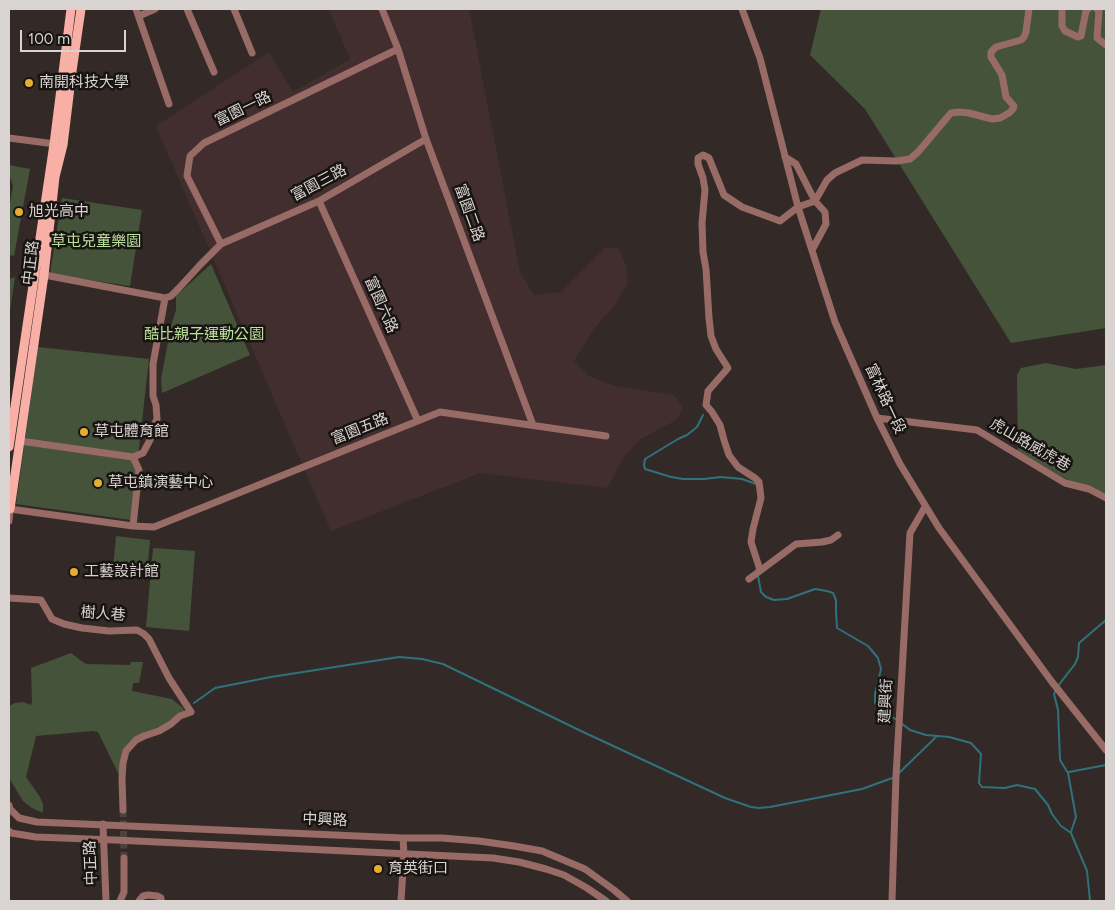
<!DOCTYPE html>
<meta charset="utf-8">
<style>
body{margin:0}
#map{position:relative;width:1115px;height:910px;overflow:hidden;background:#332a27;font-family:Figtree,sans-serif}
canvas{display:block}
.frame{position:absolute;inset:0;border:10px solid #d9d3d1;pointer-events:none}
.scale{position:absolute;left:20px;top:30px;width:106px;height:22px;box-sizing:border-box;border:2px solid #d9d3d1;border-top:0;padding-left:6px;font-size:15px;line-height:18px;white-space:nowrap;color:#d9d3d1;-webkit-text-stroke:4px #181412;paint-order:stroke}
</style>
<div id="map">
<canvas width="1115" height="910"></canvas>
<div class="frame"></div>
<div class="scale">100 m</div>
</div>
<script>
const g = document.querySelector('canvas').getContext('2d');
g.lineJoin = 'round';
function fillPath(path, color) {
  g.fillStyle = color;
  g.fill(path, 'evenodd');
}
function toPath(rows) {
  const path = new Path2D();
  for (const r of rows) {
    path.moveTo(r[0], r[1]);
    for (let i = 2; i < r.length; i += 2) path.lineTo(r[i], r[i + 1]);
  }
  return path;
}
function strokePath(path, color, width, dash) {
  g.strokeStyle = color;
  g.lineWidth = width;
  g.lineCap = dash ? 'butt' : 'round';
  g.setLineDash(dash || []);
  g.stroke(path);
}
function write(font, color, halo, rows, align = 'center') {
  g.font = font + ' Figtree,"Noto Sans TC",sans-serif';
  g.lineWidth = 5;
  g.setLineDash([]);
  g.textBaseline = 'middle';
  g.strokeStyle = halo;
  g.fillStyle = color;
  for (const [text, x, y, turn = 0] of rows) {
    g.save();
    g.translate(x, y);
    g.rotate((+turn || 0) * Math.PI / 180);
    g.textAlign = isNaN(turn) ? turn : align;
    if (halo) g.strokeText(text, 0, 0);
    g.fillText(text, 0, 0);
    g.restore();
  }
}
fillPath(toPath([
 [329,9,469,9,520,272,534,295,561,292,605,248,618,248,626,265,628,283,617,302,593,330,574,361,589,376,615,386,674,395,683,407,678,419,639,440,624,457,607,488,480,473,331,531,156,126,269,52,293,92,350,59]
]), '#422e2f');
fillPath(toPath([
 [821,9,1106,9,1106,328,1011,343,865,109,810,55],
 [9,165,30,169,14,256,9,255,9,209,13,186,9,174],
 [62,198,142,210,130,286,50,274],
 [211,264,250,355,162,393,161,379,171,326,176,310,176,296],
 [15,277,9,317,9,279],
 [38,347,149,359,131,520,16,504],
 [1046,363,1076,369,1106,365,1106,496,1078,486,1018,451,1017,375,1021,368],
 [116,536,150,540,147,573,113,569],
 [153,548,195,551,189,631,146,627],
 [71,653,84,663,87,664,130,665,131,662,143,662,139,683,133,683,132,691,172,699,183,708,185,713,130,747,121,779,98,732,93,731,36,736,26,777,40,797,43,804,43,813,32,808,23,801,9,778,9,706,15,703,23,702,31,705,32,702,31,668]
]), '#45533b');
strokePath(toPath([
 [703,415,697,427,687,435,678,439,645,459,644,465,645,469,671,477,683,479,704,479,721,477,742,479,756,484,757,485],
 [758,576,761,592,766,597,774,600,787,599,815,589,827,591,833,593,836,600,836,612,837,628,868,646,878,658,881,669,875,694,875,703,881,710,897,720],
 [1058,686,1075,664,1078,657,1079,643,1106,620],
 [1056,690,1054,694,1058,710,1060,760,1068,773,1076,817,1071,832],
 [194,703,215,688,271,677,399,657,422,659,443,664,581,731,725,798,751,807,759,808,770,807,862,789,895,777],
 [901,723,910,730,926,735,949,737,971,743,981,754,979,783,982,787,1005,788,1017,785,1035,789,1048,805,1052,814,1061,826,1071,833,1087,871,1090,901],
 [1069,772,1106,765],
 [898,774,936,737]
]), '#2f727b', 2);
strokePath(toPath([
 [123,810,124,858]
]), '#4c4340', 7, [7, 3.5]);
strokePath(toPath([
 [136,9,169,104],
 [187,9,214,72],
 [234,9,252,53],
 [382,9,398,49,426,139,533,425],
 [742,9,760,58,798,207,835,322,877,418,900,464,939,528,1052,682,1106,750],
 [1062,9,1062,26,1065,31,1078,37,1081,36,1086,11,1088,9],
 [1097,9,1099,10,1097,38,1106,45],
 [139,16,155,9],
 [9,138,63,145],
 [785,157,796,164,815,201,825,212,826,224,812,250],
 [319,201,418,421],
 [221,244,187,176,190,156,204,143,398,49],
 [34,273,165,298],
 [877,418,977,430,1065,483,1089,489,1106,498],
 [133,457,143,453,150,440,151,432,157,419,156,405,153,396,153,364,165,298,171,296,179,288,200,265,221,244,319,201,426,139],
 [9,521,10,509,133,526,139,470,133,457,20,441],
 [133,526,154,527,440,412,606,436],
 [760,570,751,542,753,529,761,498,759,482,755,478,738,467,729,455,724,440,720,425,712,412,706,405,708,391,728,368,716,349,711,336,709,318,706,269,703,252,702,223,705,190,703,178,698,164,698,158,703,155,709,158,724,195,742,207,780,221,798,207,815,201,827,180,835,173,862,160,897,161,910,159,918,152,951,113,959,112,969,113,992,119,1000,118,1009,113,1013,109,1014,106,1006,97,1002,75,991,57,991,52,996,47,1021,40,1024,37,1026,32,1029,9],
 [749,579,796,544,822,542,831,540,838,535],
 [9,598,41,600,52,619,64,624,82,628,109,631,137,630,144,634,149,639,169,678,191,712,180,716,171,724,159,731,144,736,136,740,126,751,123,763,122,778,123,810],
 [9,805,10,809,19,818,37,822,403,838,442,838,479,841,514,846,542,851,585,869,614,890,627,901],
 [103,824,106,901],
 [9,831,11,833,36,837,115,840,493,858,519,862,546,869,564,875,587,888,606,901],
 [120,901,124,892,124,858],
 [139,901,143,896,148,895,157,896,161,898,161,901],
 [401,901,404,854,403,838],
 [892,901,896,776,910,533,925,507]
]), '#986b66', 7);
strokePath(toPath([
 [9,447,54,144,71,9],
 [10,509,44,275,55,177,63,145,72,71,81,9]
]), '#f8afa6', 9);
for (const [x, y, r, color] of [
 [29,83,5,"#e3ae35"],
 [19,212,5,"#e3ae35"],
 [84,432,5,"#e3ae35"],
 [98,483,5,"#e3ae35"],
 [74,572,5,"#e3ae35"],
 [378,869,5,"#e3ae35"]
]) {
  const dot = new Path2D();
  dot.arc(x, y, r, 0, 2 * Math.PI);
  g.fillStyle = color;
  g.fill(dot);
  strokePath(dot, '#181412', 2);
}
write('15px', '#d9d3d1', '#181412', [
 ["南開科技大學",39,83],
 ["旭光高中",29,212],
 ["草屯體育館",94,432],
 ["草屯鎮演藝中心",108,483],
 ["工藝設計館",84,572],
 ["育英街口",388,869]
], 'left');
write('15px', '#d9d3d1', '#181412', [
 ["富園一路",243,109,-26],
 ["富園三路",319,183,-28],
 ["富園二路",469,213,70],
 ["中正路",31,263,-83],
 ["富園六路",381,305,66],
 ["富林路一段",885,399,65],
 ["富園五路",360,429,-22],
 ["虎山路威虎巷",1030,445,30],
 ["樹人巷",103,614,4],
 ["建興街",886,701,-87],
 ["中興路",325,820,2],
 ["中正路",91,863,-92]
]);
write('15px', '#bce29e', '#181412', [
 ["草屯兒童樂園",96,242],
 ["酷比親子運動公園",204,335]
]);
</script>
